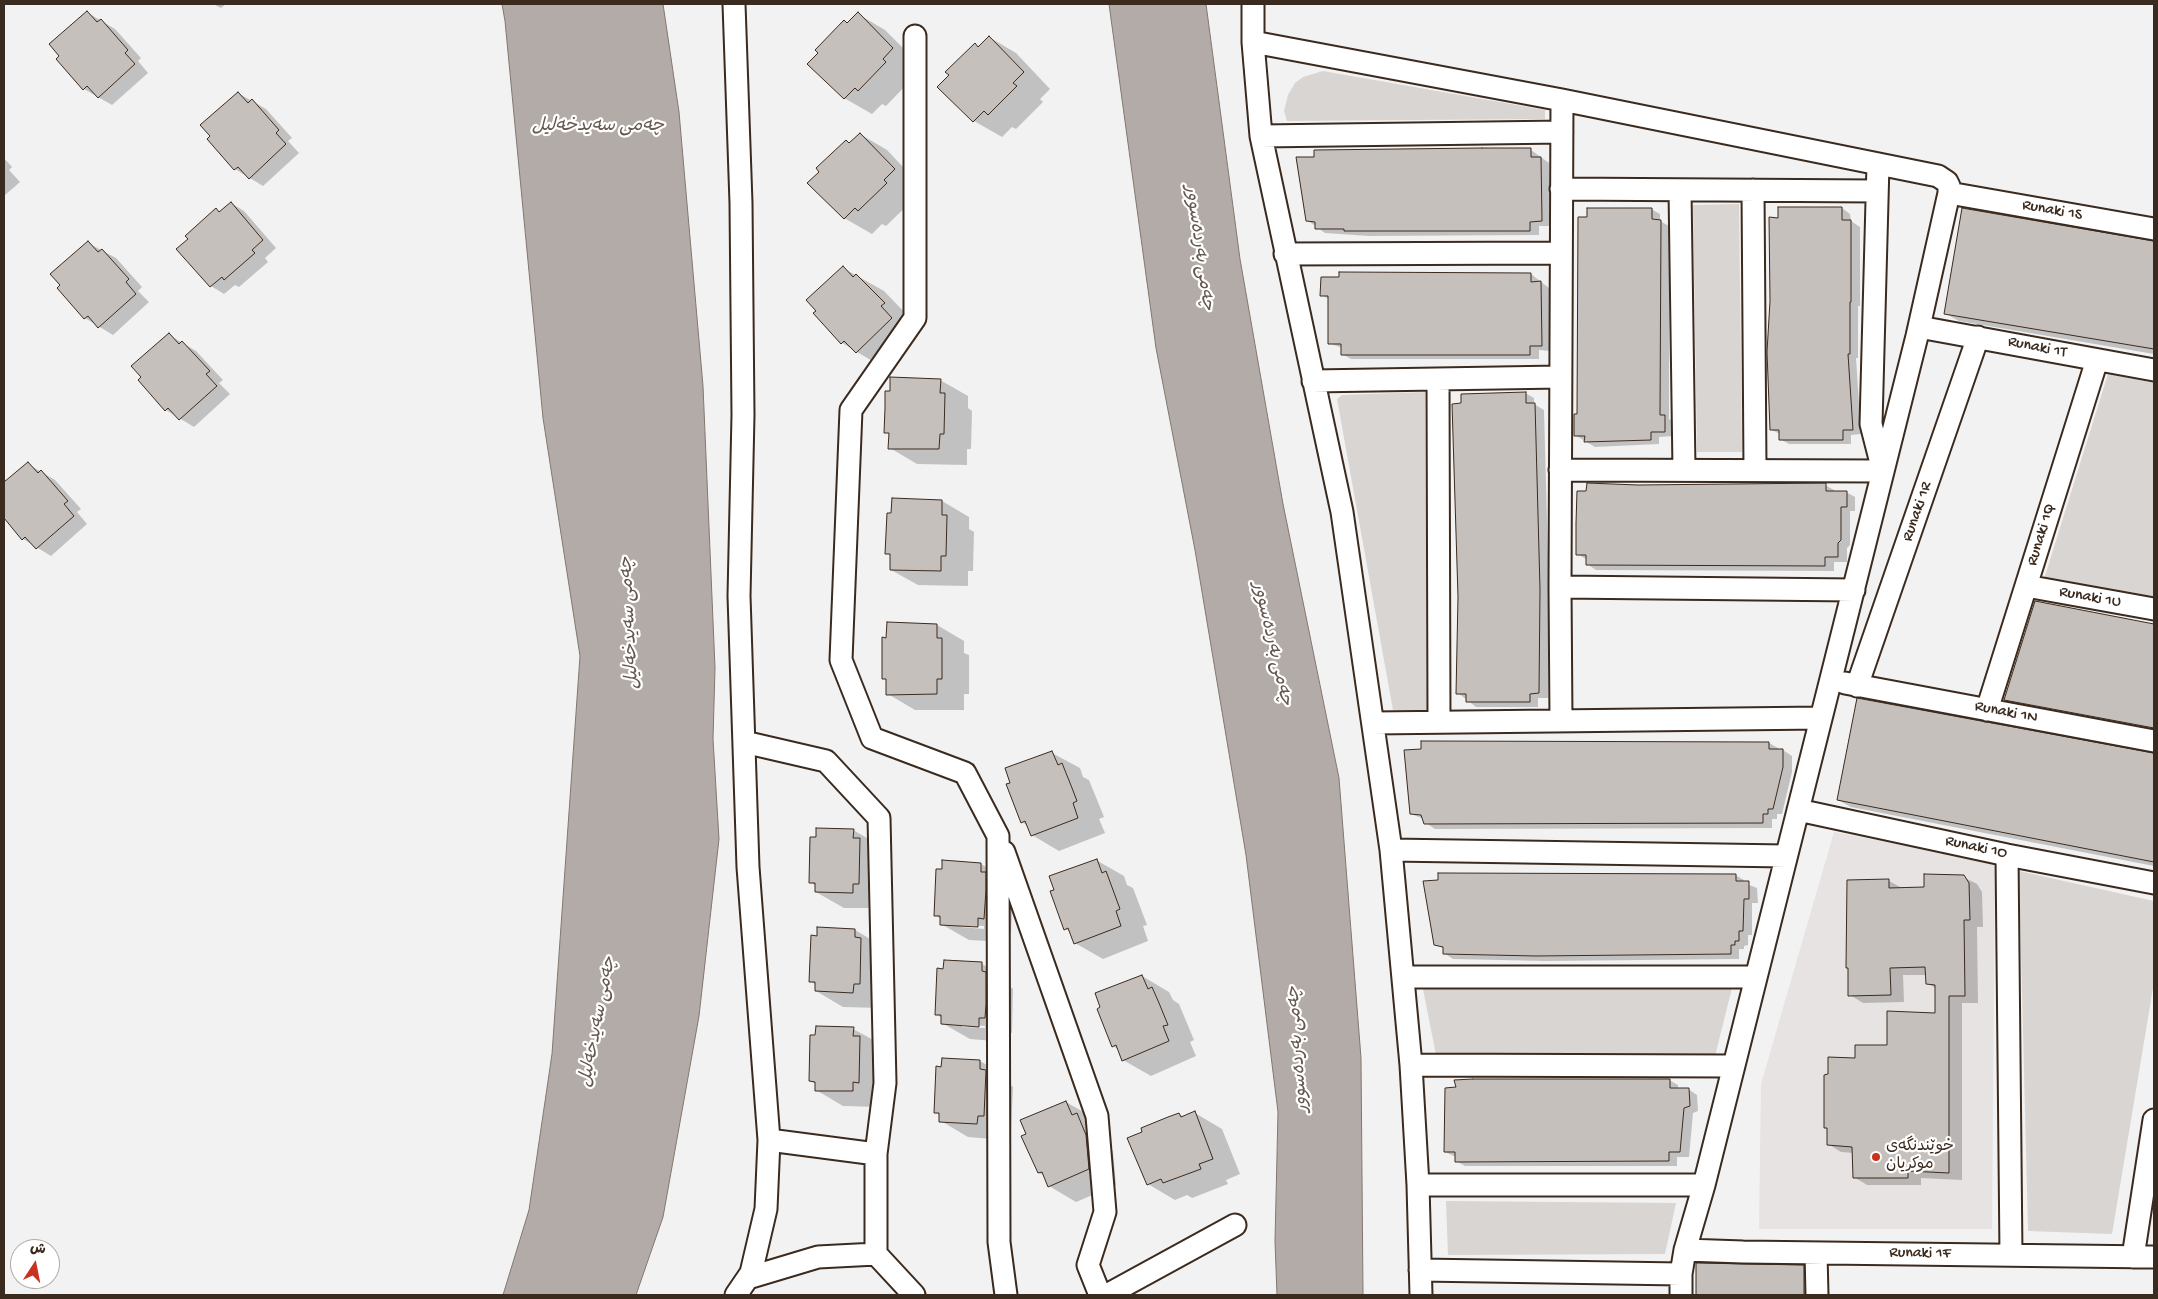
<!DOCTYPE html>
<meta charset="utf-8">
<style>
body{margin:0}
#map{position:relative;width:2158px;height:1299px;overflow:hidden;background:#f3f2f2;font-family:"Gochi Hand","Playpen Sans Arabic",sans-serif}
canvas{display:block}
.frame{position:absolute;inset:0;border:5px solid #3b2a1e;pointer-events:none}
.north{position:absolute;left:10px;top:1239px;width:50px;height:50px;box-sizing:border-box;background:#fff;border:1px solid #b1aaa5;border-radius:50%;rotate:11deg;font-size:14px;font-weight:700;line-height:20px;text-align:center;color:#3b2a1e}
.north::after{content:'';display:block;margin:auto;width:18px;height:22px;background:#c8321e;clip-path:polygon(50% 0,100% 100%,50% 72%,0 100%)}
</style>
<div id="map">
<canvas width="2158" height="1299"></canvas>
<div class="frame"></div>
<div class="north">ش</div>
</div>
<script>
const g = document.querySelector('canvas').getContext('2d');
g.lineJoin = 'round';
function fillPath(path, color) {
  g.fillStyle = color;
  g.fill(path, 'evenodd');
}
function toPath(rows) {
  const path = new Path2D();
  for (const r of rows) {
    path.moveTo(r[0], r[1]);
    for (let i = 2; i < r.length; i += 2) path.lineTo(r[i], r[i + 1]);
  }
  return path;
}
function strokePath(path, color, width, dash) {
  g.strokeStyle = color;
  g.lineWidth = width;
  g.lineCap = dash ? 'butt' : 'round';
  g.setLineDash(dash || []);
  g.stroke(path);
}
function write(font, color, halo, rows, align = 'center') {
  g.font = font + ' "Gochi Hand","Playpen Sans Arabic",sans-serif';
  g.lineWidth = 4.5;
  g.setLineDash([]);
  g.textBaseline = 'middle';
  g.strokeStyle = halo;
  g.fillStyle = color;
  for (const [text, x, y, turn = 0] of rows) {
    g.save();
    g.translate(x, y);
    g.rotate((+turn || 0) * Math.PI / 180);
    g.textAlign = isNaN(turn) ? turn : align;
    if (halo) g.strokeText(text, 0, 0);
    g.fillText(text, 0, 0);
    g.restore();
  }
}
fillPath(toPath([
 [1834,832,1995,862,1992,1229,1759,1229,1761,1084]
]), '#e6e3e2');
fillPath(toPath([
 [1323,71,1545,110,1545,119,1287,121,1284,111,1288,95,1295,83,1303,77],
 [1739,204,1742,452,1697,452,1693,205],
 [2108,374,2154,383,2154,599,2044,579],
 [1425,392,1427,711,1393,710,1337,399,1342,395],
 [2019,871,2154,901,2154,982,2112,1234,2028,1231],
 [1732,988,1715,1056,1436,1055,1423,989],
 [1446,1201,1676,1203,1665,1254,1448,1255]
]), '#d8d5d2');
const water = toPath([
 [502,4,663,4,679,112,703,386,715,668,713,739,719,839,699,1016,663,1217,636,1295,503,1295,529,1210,552,1054,580,656,543,418,505,21,502,4],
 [1109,4,1206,4,1240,259,1283,504,1339,778,1361,1058,1363,1295,1277,1295,1275,1241,1278,1112,1246,855,1195,550,1156,348,1109,4]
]);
fillPath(water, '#b2aba7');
strokePath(water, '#827770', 1);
fillPath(toPath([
 [213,4,226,4,221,8],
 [88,13,115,29,141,58,138,61,148,73,112,105,84,89],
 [858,14,885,30,920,65,913,78,886,106,882,104,872,114,844,98,848,24],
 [989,37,1016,53,1050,89,1040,99,1043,102,1016,129,1012,127,1002,137,974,121,939,87,975,45,979,47],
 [238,93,266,109,292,138,288,141,299,153,263,186,235,169],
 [860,134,887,150,921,186,914,199,886,226,882,224,872,234,844,218,850,144],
 [1531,150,1549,163,1550,226,1539,226,1539,235,1369,236,1325,233,1307,220],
 [4,158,12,167,9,170,20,182,4,196],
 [231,203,244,211,276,248,265,258,268,262,239,287,235,285,224,294,211,286,190,239,216,210,221,212],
 [1842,208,1850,214,1851,221,1860,227,1860,306,1858,306,1858,358,1856,358,1861,434,1851,435,1851,444,1789,444,1780,439,1780,434,1772,430,1779,219],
 [1651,209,1660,214,1660,221,1669,226,1669,419,1673,421,1674,436,1659,437,1659,444,1595,447,1575,435,1578,415],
 [2154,242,2154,354,1959,321,1946,314],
 [88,243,116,258,142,287,138,291,149,302,113,335,85,318],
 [843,268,884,291,911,319,908,322,919,334,884,368,842,343,815,314],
 [1531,274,1549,288,1550,351,1539,350,1539,359,1351,359,1342,354,1342,348,1329,343,1330,300,1322,295],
 [169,335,196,351,223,380,219,383,230,394,194,427,166,410],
 [940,380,968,396,968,408,972,411,971,449,967,449,967,465,917,464,890,448,890,434,886,432,891,393],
 [1525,393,1534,398,1534,404,1544,410,1549,595,1548,698,1538,698,1538,707,1476,707,1458,693],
 [28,464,55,480,81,509,77,512,87,524,51,556,23,539,4,517,4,484],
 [1825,485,1834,490,1834,492,1846,492,1855,497,1855,511,1850,511,1850,545,1847,548,1847,562,1834,562,1834,571,1596,570,1587,564,1586,559,1577,554,1638,486],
 [942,501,969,517,969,529,974,532,973,571,968,571,968,586,918,585,891,570,891,556,887,553],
 [2036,602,2154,625,2154,732,2018,707,2005,700],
 [937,625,964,641,964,653,969,655,969,694,964,694,964,710,915,710,888,694,888,680,883,678,888,639],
 [1769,743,1778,748,1778,750,1783,750,1792,756,1792,772,1782,814,1777,814,1777,819,1772,819,1772,828,1435,829,1426,823,1424,819,1411,814],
 [1052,753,1080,768,1083,777,1089,780,1104,817,1099,819,1105,833,1059,851,1032,835,1028,826,1022,822],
 [2154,754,2154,866,1851,807,1838,800],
 [853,830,881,846,881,908,844,908,816,892,816,886,810,882],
 [1096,860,1124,876,1127,885,1133,888,1147,925,1143,926,1148,941,1103,959,1075,943,1071,932,1065,929],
 [981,864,1008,880,1013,889,1011,934,1006,933,1005,942,969,940,941,924,941,919,935,915],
 [961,925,984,926,984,929,961,927],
 [1735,875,1744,880,1744,883,1757,888,1758,903,1752,903,1752,935,1748,935,1748,945,1744,946,1744,949,1739,949,1739,959,1546,961,1453,959,1444,953,1444,949,1436,944],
 [1963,877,1977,884,1982,892,1983,927,1977,927,1978,1003,1962,1003,1962,1180,1921,1178,1921,1185,1867,1185,1854,1177,1854,1153,1841,1152,1828,1144,1828,1129,1825,1127,1856,1060,1888,1047,1936,1014,1937,989,1927,983,1927,975,1903,975,1904,1002,1863,1003,1850,995,1889,881,1902,888,1926,888],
 [855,930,882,946,880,1008,843,1007,816,991,816,985,810,981,818,937],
 [982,964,1009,979,1009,986,1013,989,1012,1033,1006,1033,1006,1042,970,1039,942,1023,942,1018,936,1014],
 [962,1024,985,1026,985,1028,962,1027],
 [1142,976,1169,992,1173,1000,1179,1004,1194,1040,1190,1042,1196,1056,1151,1076,1123,1060,1119,1050,1113,1046,1102,1008],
 [853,1029,881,1044,881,1107,843,1106,816,1090,816,1084,810,1081],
 [943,1059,980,1061,1008,1077,1007,1083,1013,1087,1011,1131,1005,1131,1004,1140,968,1137,941,1121,941,1116,935,1112],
 [1669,1080,1678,1085,1678,1089,1688,1089,1697,1095,1698,1111,1693,1113,1689,1157,1677,1157,1677,1166,1465,1166,1456,1161,1456,1157,1445,1152],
 [1066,1102,1094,1118,1104,1130,1113,1152,1116,1185,1076,1202,1049,1186,1045,1176,1039,1173],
 [1195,1113,1222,1129,1240,1174,1226,1180,1228,1184,1192,1198,1187,1195,1175,1200,1148,1184,1179,1114,1184,1117],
 [1697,1264,1803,1266,1817,1274,1817,1295,1697,1295]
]), '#0003');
const building = toPath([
 [87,11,97,22,101,19,128,50,125,53,135,64,98,98,87,86,83,90,56,59,59,56,49,44,87,11],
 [858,12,893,48,883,59,886,62,858,91,855,88,844,99,807,64,818,53,815,50,844,20,847,23,858,12],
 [989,36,1024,72,1013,83,1017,86,988,115,984,111,973,122,937,87,949,75,945,72,975,43,978,47,989,36],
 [238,92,248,103,252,99,279,130,276,133,286,144,249,179,238,167,234,170,207,139,210,136,200,125,238,92],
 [860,133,895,169,884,180,887,183,858,211,855,208,844,219,807,183,819,172,816,168,846,140,849,143,860,133],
 [1482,148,1531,148,1531,157,1541,157,1542,221,1530,222,1530,231,1344,231,1344,229,1315,229,1315,222,1306,221,1296,157,1314,157,1314,150,1482,148],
 [231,202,263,240,252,250,255,253,224,280,222,277,210,287,176,249,188,239,185,236,216,208,219,212,231,202],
 [1778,207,1842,207,1842,220,1851,220,1851,302,1850,302,1850,354,1848,354,1853,430,1843,430,1843,440,1779,440,1779,430,1770,430,1767,352,1770,301,1769,217,1778,218,1778,207],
 [1587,208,1652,208,1652,219,1661,220,1660,415,1665,415,1665,432,1651,432,1651,440,1584,442,1585,436,1574,436,1574,414,1577,414,1578,217,1587,217,1587,208],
 [1962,208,2154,241,2154,349,1944,314,1962,208],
 [88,241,98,252,102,249,129,279,126,282,136,294,98,328,88,316,84,319,57,288,60,285,50,274,88,241],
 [843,266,853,277,856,274,885,303,881,306,892,318,856,353,844,341,841,344,813,313,816,311,806,300,843,266],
 [1339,272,1531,273,1531,282,1541,281,1542,346,1530,346,1530,355,1341,355,1341,344,1328,344,1328,296,1320,296,1321,277,1339,277,1339,272],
 [169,333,179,344,182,341,210,371,206,374,217,386,179,420,168,408,165,411,138,380,141,377,131,366,169,333],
 [890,377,941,379,940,393,945,393,944,434,940,434,939,449,888,449,889,433,884,433,885,408,885,391,890,391,890,377],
 [1526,392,1526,403,1535,403,1540,589,1539,693,1530,694,1530,702,1466,702,1466,694,1456,694,1458,597,1452,404,1461,403,1461,394,1526,392],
 [28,462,38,473,41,470,68,501,64,504,74,516,36,549,25,537,22,540,4,518,4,482,28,462],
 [1587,483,1638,485,1826,483,1826,491,1847,491,1847,507,1841,507,1841,540,1838,543,1838,557,1825,557,1825,566,1586,565,1586,555,1576,555,1576,523,1577,491,1586,491,1587,483],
 [892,498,942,500,942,515,947,515,946,556,941,556,941,571,890,570,890,554,885,554,887,513,891,513,892,498],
 [2035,601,2154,624,2154,728,2004,700,2035,601],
 [887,622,937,624,937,638,942,638,942,679,937,679,937,694,886,695,886,679,882,679,882,637,886,638,887,622],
 [1857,698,2154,753,2154,862,1837,800,1857,698],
 [1421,741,1769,742,1769,749,1783,749,1783,767,1773,809,1768,809,1768,814,1763,814,1763,823,1424,824,1421,815,1410,814,1404,750,1421,749,1421,741],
 [1052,751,1058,765,1062,763,1072,788,1077,801,1073,803,1078,818,1031,836,1025,821,1021,823,1006,784,1010,783,1005,768,1052,751],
 [816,828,854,829,853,838,860,838,859,884,853,884,853,893,815,892,815,883,809,883,810,837,816,837,816,828],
 [1097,859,1102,873,1106,871,1120,909,1116,911,1121,926,1074,944,1068,928,1064,930,1050,891,1054,890,1049,876,1097,859],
 [942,860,981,863,981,872,986,872,986,890,984,919,978,918,978,927,940,925,940,916,934,916,936,869,942,869,942,860],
 [1438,873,1736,874,1736,881,1749,881,1749,899,1744,899,1743,931,1739,931,1739,941,1735,941,1735,945,1731,945,1731,954,1536,956,1443,954,1443,947,1434,945,1423,881,1438,880,1438,873],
 [1924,874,1964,875,1969,883,1970,920,1964,920,1965,996,1949,996,1949,1173,1908,1171,1908,1178,1853,1178,1852,1147,1827,1145,1827,1128,1824,1128,1824,1075,1828,1074,1828,1057,1855,1058,1855,1045,1887,1045,1887,1011,1935,1013,1935,985,1926,984,1925,967,1890,968,1891,995,1848,996,1848,968,1846,968,1847,880,1889,879,1889,888,1924,887,1924,874],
 [817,927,855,929,855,937,861,938,860,984,854,984,853,993,815,991,815,982,809,982,811,935,817,936,817,927],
 [944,960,982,962,982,971,986,972,986,1004,985,1018,979,1018,979,1027,941,1024,941,1015,935,1015,937,968,943,969,944,960],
 [1142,975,1148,989,1152,987,1159,1003,1168,1025,1163,1026,1169,1041,1122,1061,1116,1045,1112,1047,1097,1009,1100,1007,1095,993,1142,975],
 [816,1026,854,1027,853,1036,860,1036,859,1083,853,1082,853,1091,815,1091,815,1082,809,1081,810,1035,815,1035,816,1026],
 [942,1058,980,1060,980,1069,986,1070,984,1116,978,1116,977,1124,939,1122,939,1113,934,1113,936,1066,941,1067,942,1058],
 [1473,1079,1670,1079,1670,1088,1689,1088,1690,1106,1684,1108,1680,1152,1669,1152,1669,1161,1455,1162,1455,1152,1444,1152,1445,1088,1456,1087,1454,1080,1473,1079],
 [1066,1101,1072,1115,1077,1113,1086,1135,1089,1169,1048,1187,1042,1172,1038,1173,1021,1136,1026,1134,1020,1120,1066,1101],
 [1195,1111,1213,1159,1199,1164,1201,1169,1163,1183,1161,1179,1147,1185,1127,1138,1142,1132,1141,1128,1168,1117,1179,1113,1181,1117,1195,1111],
 [1696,1263,1804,1265,1804,1295,1696,1295,1696,1263]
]);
fillPath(building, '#c6c0bd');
strokePath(building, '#3b2a1e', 1);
const minor = toPath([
 [734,4,741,203,743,415,739,596,748,867,769,1140,766,1209,751,1273,736,1295],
 [1253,4,1253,42,1261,136,1342,512,1391,850,1411,1065,1418,1185,1421,1295],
 [915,36,915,318,851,410,841,660,872,738,965,773,998,836,999,1242,1006,1295],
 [1253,42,1562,100,1938,176,1947,182,1949,186,1949,193,1917,336,1704,1185,1685,1250,1681,1274,1681,1295],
 [1261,136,1562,132],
 [1561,189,1877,191],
 [1680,190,1684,470],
 [1753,190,1755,470],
 [1949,193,2154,229],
 [1285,254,1561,253],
 [1919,327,2154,370],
 [1438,379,1439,722],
 [1313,381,1560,377],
 [1560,470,1883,471,1871,424,1878,164],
 [2026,586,2154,609],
 [1560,587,1854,590],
 [1845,683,2154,741],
 [1857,686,1978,337],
 [1987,710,2097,360],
 [1561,721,1560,587,1562,100],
 [1373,723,1821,718],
 [744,742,826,761,879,818,885,1083,876,1154,876,1254],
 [1798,810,2007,855,2154,883],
 [1391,850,1786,856],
 [1004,852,1097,1116,1105,1212,1088,1265,1100,1295],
 [2007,855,2011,1255],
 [1403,977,1756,977],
 [1411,1065,1734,1066],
 [769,1140,876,1154],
 [1418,1185,1704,1185],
 [1685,1250,1743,1252,2154,1257],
 [1816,1253,1817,1295],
 [2133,1257,2154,1120],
 [1420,1270,1681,1274],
 [748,1278,818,1257,876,1254,914,1295],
 [1107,1295,1235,1225]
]);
strokePath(minor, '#3b2a1e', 25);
strokePath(minor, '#fff', 21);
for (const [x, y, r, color] of [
 [1876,1157,5,"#c8321e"]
]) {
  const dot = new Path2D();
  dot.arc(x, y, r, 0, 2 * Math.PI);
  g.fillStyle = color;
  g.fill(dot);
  strokePath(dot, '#fff', 2);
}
write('16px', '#3b2a1e', '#fff', [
 ["Runaki 1S",2052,211,10],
 ["Runaki 1T",2037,348,11],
 ["Runaki 1R",1918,512,-71],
 ["Runaki 1Q",2042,535,-73],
 ["Runaki 1U",2090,598,10],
 ["Runaki 1N",2006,713,11],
 ["Runaki 1O",1976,848,12],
 ["Runaki 1F",1920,1254,1]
]);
write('16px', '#3b2a1e', '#fff', [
 ["خوێندنگەی",1886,1148],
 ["موکریان",1886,1166]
], 'left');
write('italic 18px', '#65574e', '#fff', [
 ["چەمی سەیدخەلیل",598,127],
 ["چەمی بەردەسوور",1198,248,82],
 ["چەمی سەیدخەلیل",631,623,-93],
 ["چەمی بەردەسوور",1271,644,77],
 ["چەمی سەیدخەلیل",599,1022,-79],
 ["چەمی بەردەسوور",1299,1049,-94]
]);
</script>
